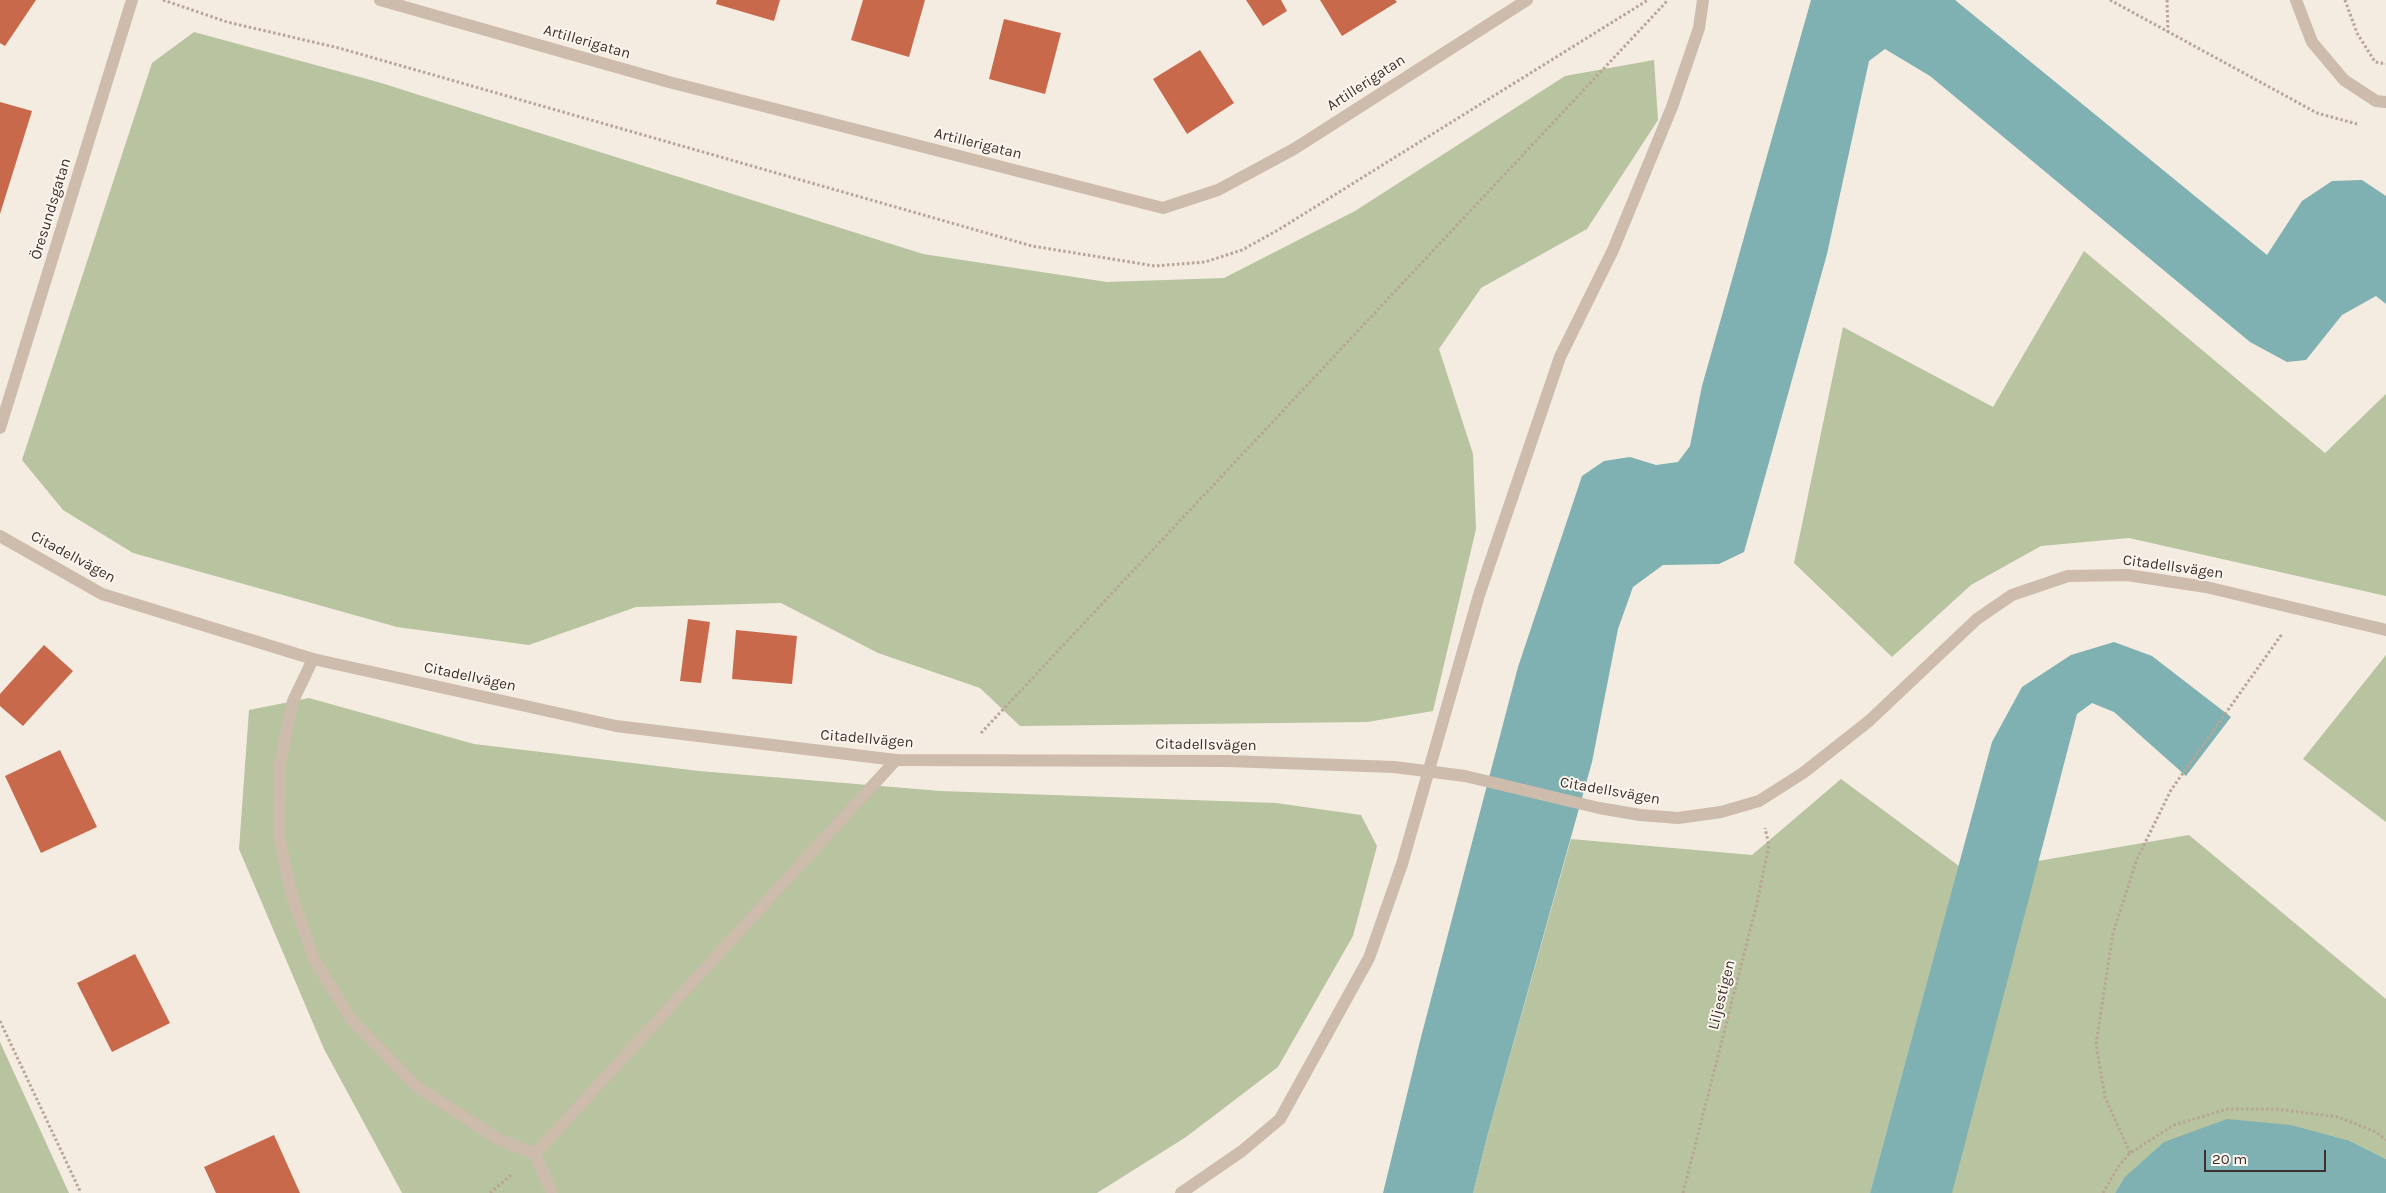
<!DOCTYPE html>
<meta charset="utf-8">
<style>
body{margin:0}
#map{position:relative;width:2386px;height:1193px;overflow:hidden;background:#f4ebe1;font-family:Karla,sans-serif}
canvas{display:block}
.scale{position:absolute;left:2204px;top:1150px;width:122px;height:22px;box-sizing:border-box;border:2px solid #3b302b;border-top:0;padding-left:6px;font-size:15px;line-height:18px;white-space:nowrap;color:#3b302b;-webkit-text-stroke:4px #fbf5ee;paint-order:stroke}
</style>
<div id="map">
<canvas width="2386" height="1193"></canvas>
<div class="scale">20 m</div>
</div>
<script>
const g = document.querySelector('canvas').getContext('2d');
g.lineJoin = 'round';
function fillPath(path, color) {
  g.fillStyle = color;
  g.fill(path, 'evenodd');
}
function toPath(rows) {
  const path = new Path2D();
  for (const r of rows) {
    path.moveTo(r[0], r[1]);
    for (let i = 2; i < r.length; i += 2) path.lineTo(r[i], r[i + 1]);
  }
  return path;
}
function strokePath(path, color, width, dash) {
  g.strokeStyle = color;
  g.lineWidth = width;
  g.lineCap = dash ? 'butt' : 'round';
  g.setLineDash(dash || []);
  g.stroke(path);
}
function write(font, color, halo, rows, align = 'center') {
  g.font = font + ' Karla,sans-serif';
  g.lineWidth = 4;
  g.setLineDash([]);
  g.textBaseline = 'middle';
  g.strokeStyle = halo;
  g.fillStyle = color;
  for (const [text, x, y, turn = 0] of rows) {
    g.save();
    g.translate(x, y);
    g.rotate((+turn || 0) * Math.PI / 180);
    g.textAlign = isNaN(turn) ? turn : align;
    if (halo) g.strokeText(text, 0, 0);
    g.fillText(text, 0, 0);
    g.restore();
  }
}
fillPath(toPath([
 [194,32,378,82,923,254,1107,282,1224,278,1355,211,1565,76,1654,60,1658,120,1587,229,1481,288,1439,349,1473,454,1476,529,1433,711,1367,722,1020,726,980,688,878,653,781,603,636,607,529,645,397,627,133,553,63,510,22,460,152,63],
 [2084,251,2325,453,2386,394,2386,596,2129,538,2041,546,1971,585,1892,657,1794,563,1843,327,1993,407],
 [2386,655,2386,822,2303,759],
 [309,698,474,744,699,771,941,791,1276,803,1361,815,1377,846,1353,936,1278,1067,1186,1137,1097,1193,402,1193,324,1049,239,849,249,710],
 [1841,779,1959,866,1870,1193,1473,1193,1487,1137,1571,839,1752,855],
 [2189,835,2386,999,2386,1159,2350,1141,2124,1178,2115,1193,1948,1193,2038,861],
 [0,1042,69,1193,0,1193]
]), '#b8c4a0');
fillPath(toPath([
 [1811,0,1955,0,2267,255,2302,201,2332,181,2362,180,2386,196,2386,304,2376,296,2342,315,2306,360,2287,362,2250,342,1930,76,1885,49,1869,61,1827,254,1744,552,1719,564,1663,565,1633,587,1618,629,1592,762,1487,1137,1473,1193,1383,1193,1420,1041,1518,667,1582,476,1604,461,1630,457,1656,465,1678,462,1690,446,1702,386],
 [2114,642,2152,656,2231,717,2186,776,2114,712,2092,703,2077,714,1952,1193,1870,1193,1992,742,2022,687,2071,655],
 [2227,1119,2291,1125,2350,1141,2386,1159,2386,1193,2115,1193,2124,1178,2164,1142]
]), '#7fb0b2');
fillPath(toPath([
 [0,0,36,0,5,46,0,43],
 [717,0,780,0,774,21,716,4],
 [863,0,925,0,909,57,851,40],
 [1246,0,1281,0,1287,11,1263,26],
 [1320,0,1395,0,1397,2,1342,36],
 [1004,19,1061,33,1045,94,989,79],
 [1200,50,1234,103,1187,134,1153,79],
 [0,102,32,111,0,214],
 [688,619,710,622,701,683,680,681],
 [736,630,797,636,792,684,732,679],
 [44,645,73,671,23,726,0,706,0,694],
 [60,750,97,827,41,853,5,776],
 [135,954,170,1023,112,1052,77,983],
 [274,1135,300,1193,216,1193,204,1167]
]), '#c8694b');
strokePath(toPath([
 [163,0,227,22,339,48,1032,246,1155,266,1205,262,1242,250,1278,230,1648,0],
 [2110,0,2317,113,2357,124],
 [2167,0,2168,33],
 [2345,0,2357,33,2375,62,2386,64],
 [981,733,1668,0],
 [0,1021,81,1193],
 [2130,1153,2105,1097,2096,1044,2113,933,2137,859,2171,790,2282,634],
 [490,1193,511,1175],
 [1683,1193,1756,907,1769,845,1765,828],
 [2103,1193,2118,1167,2130,1153,2174,1125,2227,1109,2276,1109,2338,1117,2376,1132,2386,1140]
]), '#b9a596', 3, [2.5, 2.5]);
strokePath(toPath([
 [313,659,293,701,280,763,279,835,291,893,314,959,351,1019,416,1086,498,1139,535,1154,896,760],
 [535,1154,552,1193],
 [1181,1193,1242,1151,1280,1119,1369,958,1402,864,1479,595,1560,357,1613,250,1672,107,1699,28,1703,0]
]), '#cdbbac', 12);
strokePath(toPath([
 [2296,0,2312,42,2344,80,2376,101,2386,102],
 [0,428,132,0],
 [0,536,102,594,313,659,616,726,896,760,1228,761,1394,767,1465,776,1599,808,1640,815,1678,818,1721,812,1759,801,1803,773,1869,721,1977,619,2012,595,2068,576,2127,575,2206,587,2386,630]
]), '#cdbbac', 12);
strokePath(toPath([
 [380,0,669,82,1163,208,1218,190,1294,149,1527,0]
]), '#cdbbac', 12);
write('15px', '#3b302b', '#fbf5ee', [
 ["Artillerigatan",587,42,16],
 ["Artillerigatan",1366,83,-33],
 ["Artillerigatan",978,144,14],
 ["Öresundsgatan",51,209,-73],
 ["Citadellvägen",73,557,28],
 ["Citadellsvägen",2173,567,8],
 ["Citadellvägen",470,677,12],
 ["Citadellvägen",867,739,5],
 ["Citadellsvägen",1206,745,1],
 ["Citadellsvägen",1610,791,10],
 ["Liljestigen",1722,995,-76]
]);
</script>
